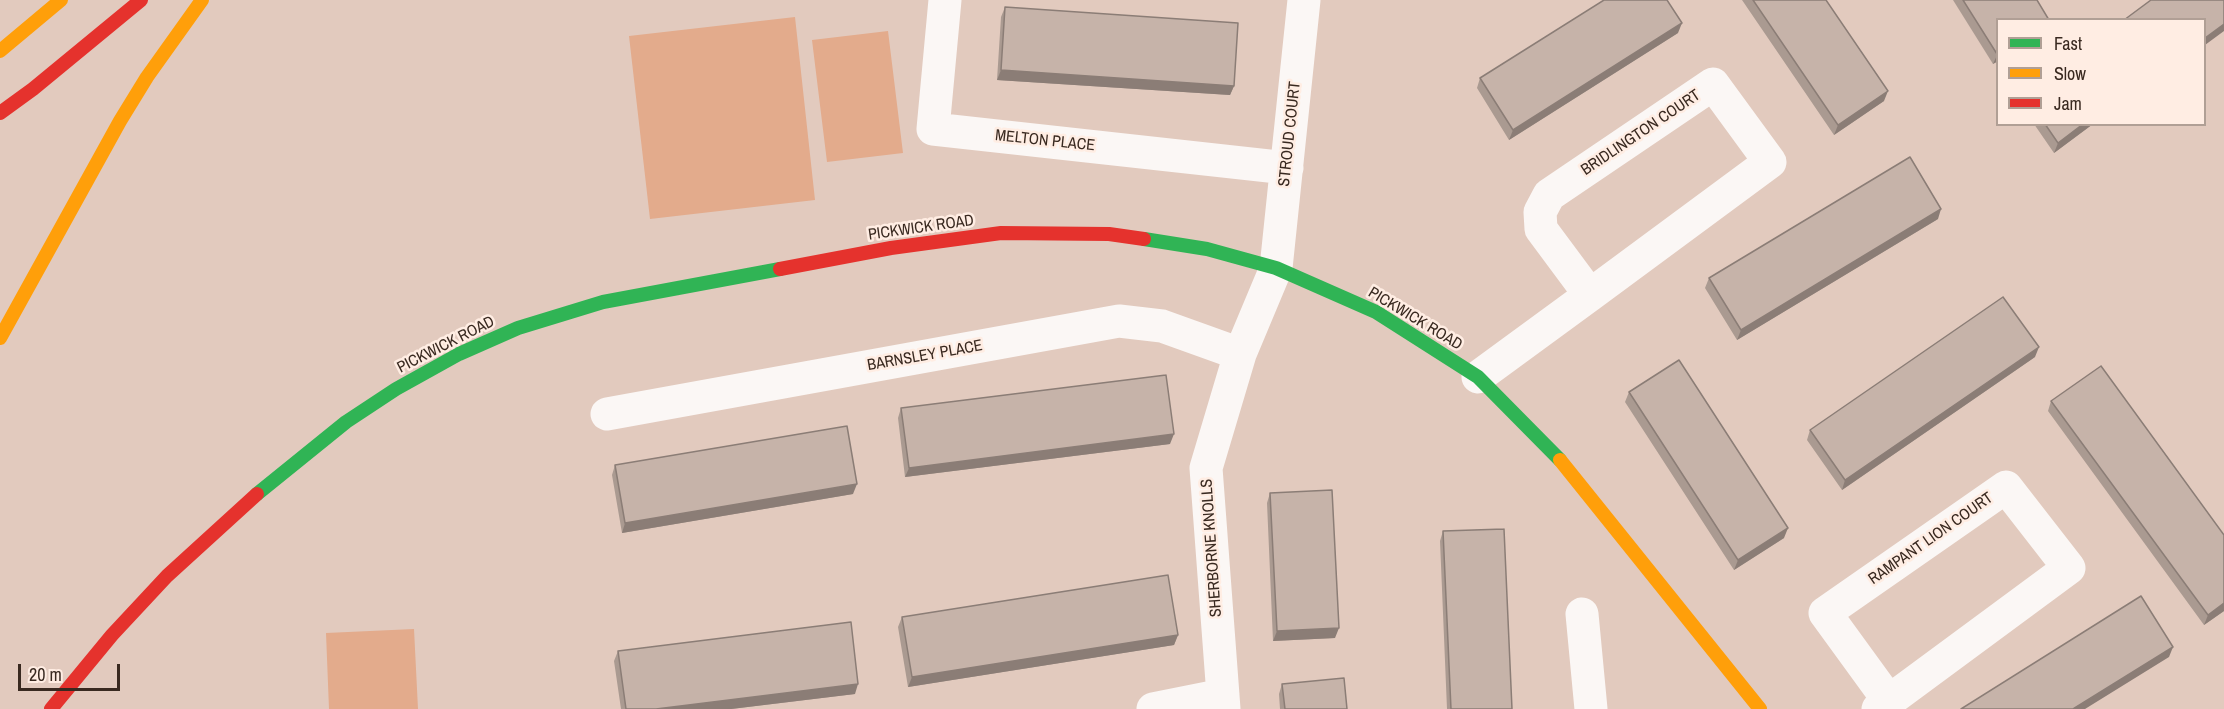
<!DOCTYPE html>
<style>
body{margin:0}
#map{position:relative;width:2224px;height:709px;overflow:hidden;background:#e2cabe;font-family:"Archivo Narrow",sans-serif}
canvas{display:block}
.legend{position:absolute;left:1996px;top:18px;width:210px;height:108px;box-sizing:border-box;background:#ffede3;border:2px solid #b09f95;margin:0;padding:8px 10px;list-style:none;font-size:18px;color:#392920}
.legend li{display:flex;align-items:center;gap:12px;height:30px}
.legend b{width:30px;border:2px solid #b09f95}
.scale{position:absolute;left:18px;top:664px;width:102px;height:27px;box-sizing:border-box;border:3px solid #392920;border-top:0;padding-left:8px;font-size:18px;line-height:21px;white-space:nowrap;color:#392920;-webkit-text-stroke:4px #ffede3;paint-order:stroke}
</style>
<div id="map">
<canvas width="2224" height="709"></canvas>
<ul class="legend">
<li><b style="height:8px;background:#30b455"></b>Fast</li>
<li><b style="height:8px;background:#ff9f0a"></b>Slow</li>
<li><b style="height:8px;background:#e5322d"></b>Jam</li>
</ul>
<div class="scale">20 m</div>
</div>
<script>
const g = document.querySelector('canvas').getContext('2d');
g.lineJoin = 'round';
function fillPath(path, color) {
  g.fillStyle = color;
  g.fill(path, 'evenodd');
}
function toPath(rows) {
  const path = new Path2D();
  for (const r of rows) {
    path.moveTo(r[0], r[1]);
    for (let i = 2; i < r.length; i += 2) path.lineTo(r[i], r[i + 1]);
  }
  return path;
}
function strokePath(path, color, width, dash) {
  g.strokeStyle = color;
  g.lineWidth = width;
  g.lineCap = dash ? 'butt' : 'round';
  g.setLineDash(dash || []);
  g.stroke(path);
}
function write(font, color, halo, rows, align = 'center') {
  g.font = font + ' "Archivo Narrow",sans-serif';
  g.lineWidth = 5;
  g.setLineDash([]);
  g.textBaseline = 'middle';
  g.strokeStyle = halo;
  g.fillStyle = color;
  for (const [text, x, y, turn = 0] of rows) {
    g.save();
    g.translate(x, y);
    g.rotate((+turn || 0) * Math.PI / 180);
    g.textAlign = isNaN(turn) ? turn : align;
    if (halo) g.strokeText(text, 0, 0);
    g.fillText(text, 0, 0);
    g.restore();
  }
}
fillPath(toPath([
 [795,17,815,200,650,219,629,36],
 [888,31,903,153,827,162,812,40],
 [414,629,418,709,329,709,326,633]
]), '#e3ab8c');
strokePath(toPath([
 [945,0,933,129,1287,168],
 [1478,377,1590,295,1770,162,1713,84,1549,195,1540,212,1541,229,1590,295],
 [607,414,1119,321,1162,326,1240,354],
 [1582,614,1591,709],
 [1153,709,1223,695],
 [1224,709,1206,468,1240,354,1276,268,1304,0],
 [1878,709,2069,568,2006,487,1825,613,1889,701]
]), '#fbf7f5', 33);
strokePath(toPath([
 [1144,239,1207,249,1276,268,1376,312,1478,377,1560,460],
 [257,494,346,422,396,389,459,354,518,328,603,302,780,269]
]), '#30b455', 14);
strokePath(toPath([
 [0,51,61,0],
 [0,338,120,121,147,77,202,0],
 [1560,460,1760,709]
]), '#ff9f0a', 14);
strokePath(toPath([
 [0,113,33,89,141,0],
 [780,269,891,248,1001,233,1109,234,1144,239],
 [51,709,112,635,167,576,257,494]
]), '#e5322d', 14);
fillPath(toPath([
 [1742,0,1826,0,1884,101,1834,135],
 [1953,0,2037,0,1998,20,1998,61,1993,64],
 [1005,7,1234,86,1230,95,997,80,1001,17],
 [1678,33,1509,140,1477,88,1480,78],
 [2034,124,2093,124,2054,153],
 [1938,219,1737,340,1705,288,1709,278],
 [2035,357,1842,490,1807,440,1810,430],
 [1629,392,1784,538,1734,570,1625,402],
 [2051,401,2224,535,2224,611,2204,625,2048,411],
 [901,408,1170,444,905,477,898,418],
 [615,465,853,494,622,533,612,475],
 [1270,493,1335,638,1273,641,1267,503],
 [1443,531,1512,709,1447,709,1440,541],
 [902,617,1178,635,1174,645,908,687,898,627],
 [618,651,855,694,731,709,621,709,614,661],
 [1282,684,1347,709,1280,709,1279,694]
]), '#aa9a91');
fillPath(toPath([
 [1682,23,1678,33,1509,140,1513,130],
 [2224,24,2224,31,2205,45,2205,38],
 [1998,53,1998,61,1993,64],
 [1001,70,1234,86,1230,95,997,80],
 [1888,91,1884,101,1834,135,1838,125],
 [2083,124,2093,124,2054,153,2058,143],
 [1941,209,1938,219,1737,340,1741,330],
 [2039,347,2035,357,1842,490,1845,480],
 [1174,434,1170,444,905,477,909,468],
 [857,484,853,494,622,533,625,523],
 [1788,528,1784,538,1734,570,1738,560],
 [2224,603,2224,611,2204,625,2208,615],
 [1339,628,1335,638,1273,641,1277,631],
 [1178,635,1174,645,908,687,912,677],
 [2173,647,2169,657,2085,709,2073,709],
 [858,684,855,694,731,709,656,709]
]), '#8b7d76');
const building = toPath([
 [1604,0,1667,0,1682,23,1513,130,1480,78,1604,0],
 [1753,0,1826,0,1888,91,1838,125,1753,0],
 [1963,0,2037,0,2049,20,1998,20,1997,54,1963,0],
 [2151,0,2224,0,2224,24,2205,38,2205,20,2124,20,2151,0],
 [1005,7,1238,23,1234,86,1001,70,1005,7],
 [2045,124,2083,124,2058,143,2045,124],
 [1910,157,1941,209,1741,330,1709,278,1910,157],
 [2003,297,2039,347,1845,480,1810,430,2003,297],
 [1679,360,1788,528,1738,560,1629,392,1679,360],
 [2101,366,2224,535,2224,603,2208,615,2051,401,2101,366],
 [1166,375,1174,434,909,468,901,408,1166,375],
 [847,426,857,484,625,523,615,465,847,426],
 [1332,490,1339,628,1277,631,1270,493,1332,490],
 [1504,529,1512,709,1451,709,1443,531,1504,529],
 [1168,575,1178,635,912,677,902,617,1168,575],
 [2141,596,2173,647,2073,709,1961,709,2141,596],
 [851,622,858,684,656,709,626,709,618,651,851,622],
 [1344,678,1347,709,1285,709,1282,684,1344,678]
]);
fillPath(building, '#c6b3a9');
strokePath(building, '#8b7d76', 1.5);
write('16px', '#392920', '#ffede3', [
 ["BRIDLINGTON COURT",1641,133,-34],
 ["STROUD COURT",1290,134,-84],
 ["MELTON PLACE",1045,141,6],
 ["PICKWICK ROAD",921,228,-8],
 ["PICKWICK ROAD",1415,319,31],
 ["PICKWICK ROAD",446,345,-27],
 ["BARNSLEY PLACE",925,356,-10],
 ["RAMPANT LION COURT",1931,539,-35],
 ["SHERBORNE KNOLLS",1212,548,-94]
]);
</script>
